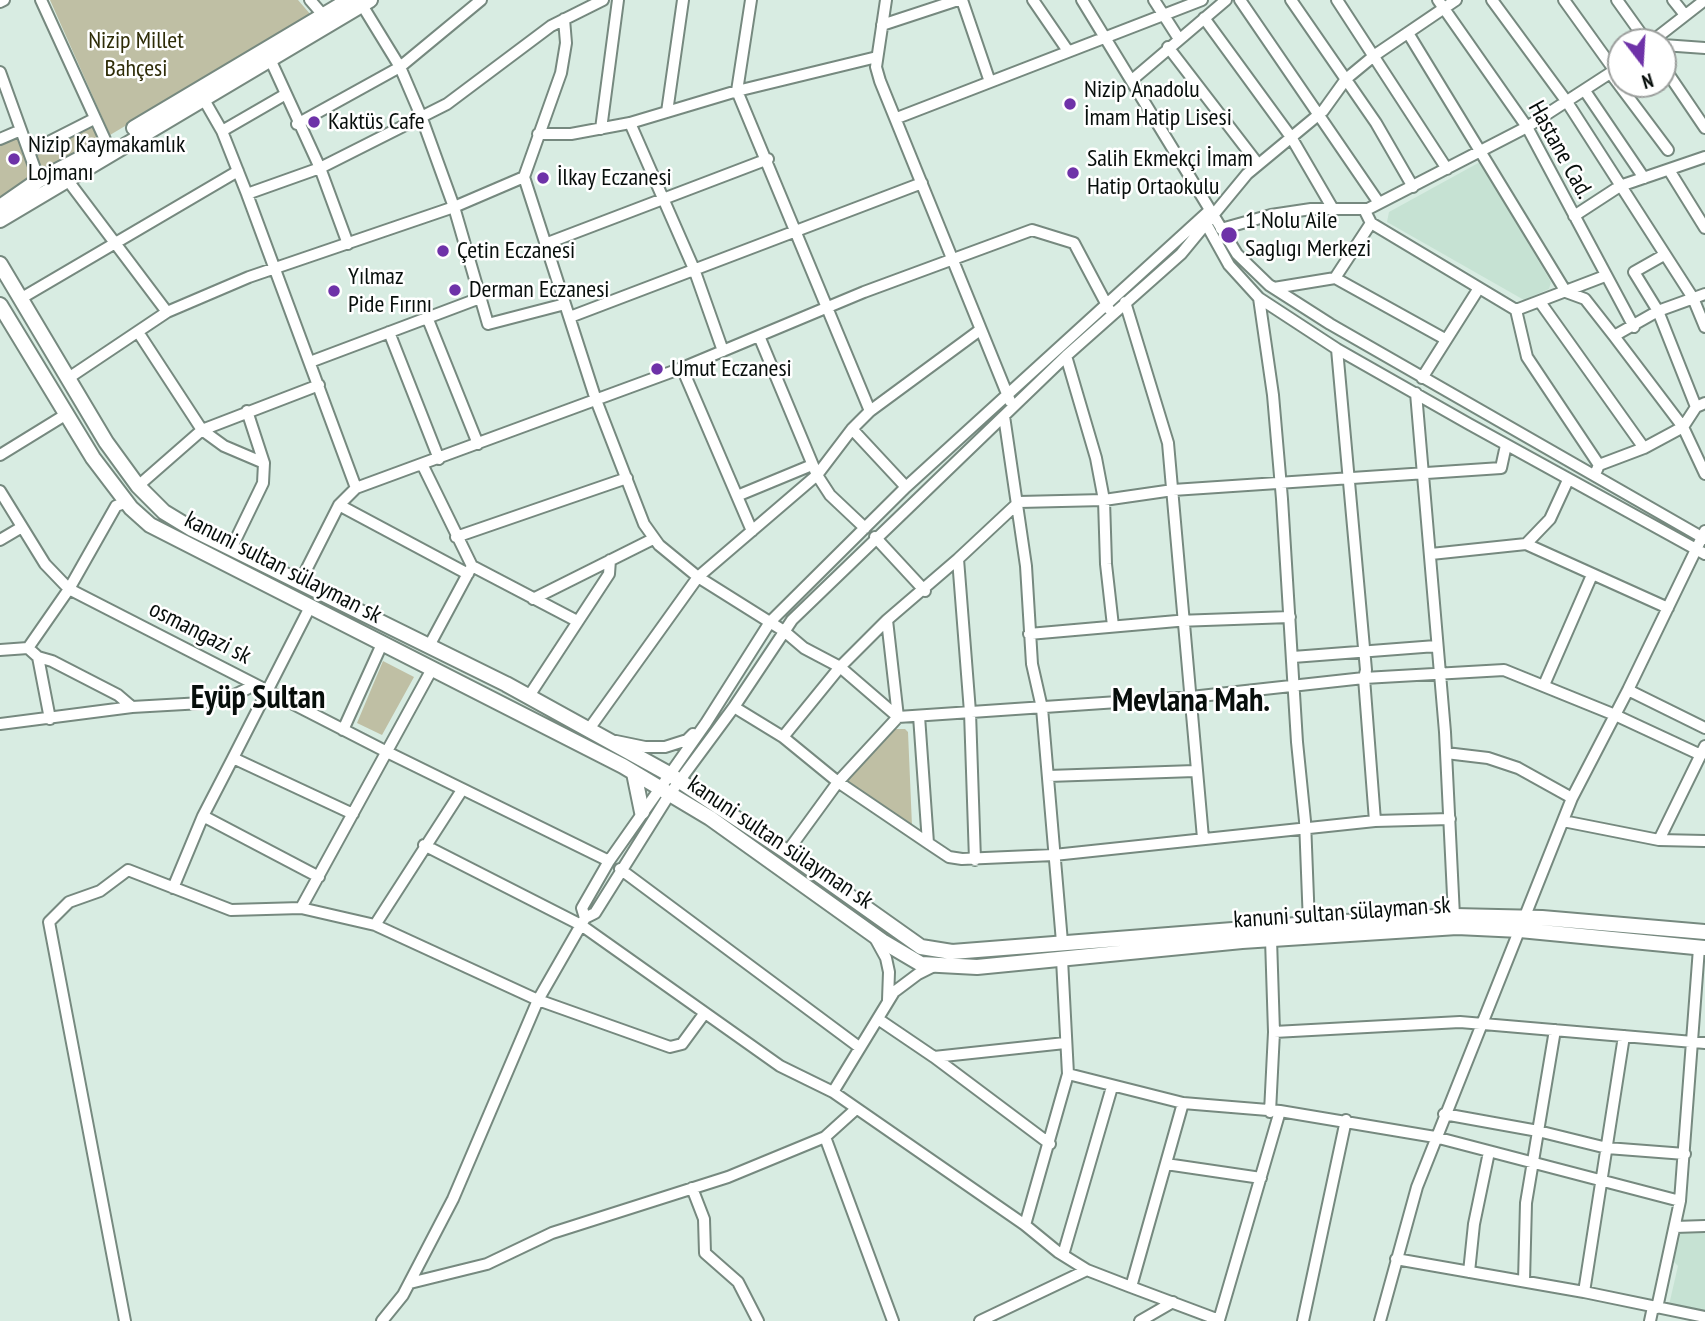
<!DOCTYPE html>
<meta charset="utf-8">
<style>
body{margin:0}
#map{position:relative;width:1705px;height:1321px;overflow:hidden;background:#d8ece2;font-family:"PT Sans Narrow",sans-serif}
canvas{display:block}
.north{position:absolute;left:1607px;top:28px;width:70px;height:70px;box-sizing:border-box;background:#fff;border:2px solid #9c9f9d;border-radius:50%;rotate:163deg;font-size:19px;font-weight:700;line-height:28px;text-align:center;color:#070e0b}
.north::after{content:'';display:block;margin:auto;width:24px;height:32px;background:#6e32a8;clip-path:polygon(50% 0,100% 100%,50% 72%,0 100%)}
</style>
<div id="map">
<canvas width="1705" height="1321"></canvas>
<div class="north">N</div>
</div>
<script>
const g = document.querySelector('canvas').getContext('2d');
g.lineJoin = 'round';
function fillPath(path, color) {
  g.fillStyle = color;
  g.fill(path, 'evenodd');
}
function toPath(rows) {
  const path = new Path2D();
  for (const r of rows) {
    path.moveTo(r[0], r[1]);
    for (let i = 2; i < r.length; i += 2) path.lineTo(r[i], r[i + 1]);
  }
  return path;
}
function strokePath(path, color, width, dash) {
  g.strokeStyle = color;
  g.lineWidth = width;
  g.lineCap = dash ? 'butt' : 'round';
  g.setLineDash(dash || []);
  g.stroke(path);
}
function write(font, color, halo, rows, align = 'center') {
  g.font = font + ' "PT Sans Narrow",sans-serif';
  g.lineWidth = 5;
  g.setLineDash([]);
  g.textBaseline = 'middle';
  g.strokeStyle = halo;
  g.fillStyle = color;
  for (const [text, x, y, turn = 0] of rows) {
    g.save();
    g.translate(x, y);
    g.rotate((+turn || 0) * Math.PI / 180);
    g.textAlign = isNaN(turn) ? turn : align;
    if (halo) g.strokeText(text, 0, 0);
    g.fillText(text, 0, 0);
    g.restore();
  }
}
fillPath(toPath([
 [1480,162,1551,282,1549,289,1524,300,1387,222,1389,212],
 [1705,1231,1705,1312,1669,1305,1678,1266,1674,1262,1678,1233]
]), '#c6e2d3');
fillPath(toPath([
 [50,0,298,0,311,15,110,135],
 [94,119,107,144,0,202,0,139,21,130,29,151],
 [383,661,414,677,382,735,357,723],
 [887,729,905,729,908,732,912,826,843,784]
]), '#bfbfa4');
const minor = toPath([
 [41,0,107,144],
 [310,0,323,15],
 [751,0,737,91,870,411],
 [886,0,876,67,880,81,1010,401],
 [962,0,990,82],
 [1033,0,1068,51],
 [1082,0,1237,254,1269,285,1330,324,1705,539],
 [1154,0,1179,39],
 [1240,0,1379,203],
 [1291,0,1376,123,1413,187],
 [1337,0,1447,169],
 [1438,0,1527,127,1634,327],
 [1492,0,1567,102,1693,298,1705,327],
 [1564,0,1615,71],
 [1617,0,1647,42],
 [1673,0,1685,15],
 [0,2,4,0],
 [362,5,400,67,421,116,454,207,488,324,565,304],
 [1204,18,1291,137,1333,209],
 [564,19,566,43,561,73,524,177,596,400,644,524,659,545,698,577,784,631,804,648,840,667,898,717,1191,697,1364,678,1504,670,1615,715,1701,755],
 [882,25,958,0],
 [1408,33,1566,292,1585,299,1614,336,1683,427,1705,474],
 [1651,42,1705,0],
 [1663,45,1705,48],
 [1168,47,1258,164],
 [270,59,320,168,348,244],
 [1663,66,1705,128],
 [0,72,39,180],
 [1611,74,1668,150],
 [1132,80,1226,0],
 [1585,91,1644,178],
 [203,98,222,131,247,194,356,488,339,505,300,582],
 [667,112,683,0],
 [897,118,1202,0],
 [630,123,694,269,723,351],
 [297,124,400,67,481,0],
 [601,129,618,0],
 [222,131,286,94],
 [538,134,571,134,630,123,737,91,877,57],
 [0,139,21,130],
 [29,152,94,119],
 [1669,170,1705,228],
 [66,178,167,312],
 [247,194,320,168,447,104,551,26,603,0],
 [1364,209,1371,223,1516,310,1527,357,1599,465],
 [1574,216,1620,186,1705,157],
 [1204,220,1229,265,1259,298,1337,349,1469,424,1705,554],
 [1221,229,1271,215,1311,209,1368,209,1527,127,1621,66],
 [545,244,768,159],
 [1664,255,1634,272,1658,311,1696,407],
 [1335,278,1445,339],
 [1274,288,1335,278,1371,223],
 [1259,298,1273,395,1282,499,1297,742,1305,821,1309,924],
 [20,299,238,171],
 [1125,302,1168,443,1203,838],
 [1540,302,1644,448],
 [1516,310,1605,276],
 [427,317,478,444],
 [570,317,922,183],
 [138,332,202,430,224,446,264,463,263,483,232,547],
 [389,332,439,459],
 [759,336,817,475,830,495,865,528],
 [1614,336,1658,311,1705,294],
 [1337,349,1366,670,1364,678,1375,821],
 [1066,356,1096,458,1104,500,1106,564,1113,626],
 [310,362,480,298],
 [682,368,752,531],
 [1422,378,1479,288],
 [67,379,167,312,249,277,454,207,524,177],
 [1416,393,1445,732,1454,916],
 [247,411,264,463],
 [1004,416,1026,566,1032,664,1042,708,1062,942],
 [852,429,906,487],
 [0,455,65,415],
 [423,466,472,566,429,646],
 [1596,472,1599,465,1644,448,1683,427,1696,407,1705,403],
 [138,486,202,430,319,385],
 [356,488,682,368,864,292,1032,230,1074,243,1109,309],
 [0,491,45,564,69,589,387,752,609,861],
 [737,496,812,465],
 [339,505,468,574],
 [456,537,627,478],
 [875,537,925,591],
 [0,540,22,527],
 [1526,544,1550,519,1568,480],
 [1431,554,1526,544,1668,608],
 [472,566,577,621],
 [533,599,653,539],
 [310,607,233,758,353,814],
 [1029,634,1177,621,1290,617],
 [28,648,38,657,52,661,118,695,132,707],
 [0,650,28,648,69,589,116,506,127,502],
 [38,657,50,719],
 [1293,657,1436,646],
 [1544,685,1592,575],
 [1628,690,1705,728],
 [529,696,609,574,610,560],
 [734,707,783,737,838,782,928,843,949,857,962,859,1054,855,1375,821,1450,819],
 [919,716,928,843],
 [0,724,132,707,202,703,228,698,255,685],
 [589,729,698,577,817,475,852,429,870,411,980,330],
 [343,730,382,644],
 [783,737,840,667,887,620],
 [616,741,645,747,665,747,687,740,693,734],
 [1446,753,1488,758,1518,768,1572,798],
 [1048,776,1195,771],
 [203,816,319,877],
 [1563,821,1659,840,1705,841],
 [1659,840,1705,746],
 [424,845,581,925,780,1066,833,1092,1025,1225,1058,1252,1087,1270,1131,1287,1183,1103],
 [787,852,838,782,898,717,887,620,958,559],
 [975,860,970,712,958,559,1019,502,1104,500,1173,490,1501,468,1506,445],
 [620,869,859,1047],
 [173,888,203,816,233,758],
 [301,908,432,669],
 [585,918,582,908,609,861,706,723,770,622,906,487,1209,211],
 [375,925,462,790],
 [875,938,886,958,889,972,888,1000],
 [878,1019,934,1057],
 [1274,1032,1460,1022,1705,1043],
 [1068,1074,1183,1103,1280,1111,1435,1137,1680,1201],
 [833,1092,894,992,918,974,934,966],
 [856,1109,825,1137,893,1321],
 [1270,1112,1274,1032,1271,939],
 [1444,1114,1538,1131,1607,1148,1685,1154],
 [1050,1144,934,1057,1065,1043],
 [1166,1164,1261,1178],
 [692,1188,704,1219,705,1253,738,1282,758,1321],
 [1025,1225,1068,1074,1062,959],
 [1675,1227,1705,1226],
 [1063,1255,1112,1087],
 [1396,1259,1584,1292,1705,1317],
 [1469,1272,1474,1224,1489,1152],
 [1524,1281,1526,1203,1555,1030],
 [410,1283,487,1264,552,1233,728,1177,825,1137],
 [1131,1287,1219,1320,1280,1111],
 [1584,1292,1624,1036],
 [1657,1308,1680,1201,1699,948],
 [125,1321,49,922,69,902,100,891,128,870,231,910,301,908,375,925,538,1000,670,1047,682,1044,704,1014],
 [382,1321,403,1295,453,1199,538,1000,581,925,585,918,595,913,669,795,734,707,792,620,1066,356,1181,254,1247,174,1323,111,1346,79,1375,55,1456,0],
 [980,1321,1087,1270],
 [1140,1321,1173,1302],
 [1303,1321,1346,1120],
 [1380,1321,1417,1187,1572,798,1628,690,1705,531],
 [1650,1321,1653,1307]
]);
const major = toPath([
 [134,128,349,0],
 [0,207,39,180,95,151],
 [0,220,370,0],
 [0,264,106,442,138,486,164,512,192,529,506,684,669,774,787,852,921,947,952,952,1309,924,1454,916,1542,918,1705,932],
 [0,305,93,458,131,508,150,525,623,766,710,818,882,941,921,964,977,967,1242,941,1457,927,1520,930,1705,948],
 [634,773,642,812]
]);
strokePath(minor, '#76897f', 14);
strokePath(major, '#76897f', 18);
strokePath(minor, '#fff', 10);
strokePath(major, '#fff', 14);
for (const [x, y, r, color] of [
 [1070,104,7,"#6e32a8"],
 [314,122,7,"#6e32a8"],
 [14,159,7,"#6e32a8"],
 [1073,173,7,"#6e32a8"],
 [543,178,7,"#6e32a8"],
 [1229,235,9,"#6e32a8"],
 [443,251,7,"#6e32a8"],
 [455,290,7,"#6e32a8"],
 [334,291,7,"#6e32a8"],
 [657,369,7,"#6e32a8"]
]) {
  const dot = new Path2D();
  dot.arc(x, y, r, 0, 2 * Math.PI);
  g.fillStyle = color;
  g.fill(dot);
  strokePath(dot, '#fff', 2.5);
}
write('24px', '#2e2c07', '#fff', [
 ["Nizip Millet",136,41],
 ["Bahçesi",136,69]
]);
write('24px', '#070e0b', '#fff', [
 ["Nizip Anadolu",1084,90],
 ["İmam Hatip Lisesi",1084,118],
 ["Kaktüs Cafe",328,122],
 ["Nizip Kaymakamlık",28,145],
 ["Lojmanı",28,173],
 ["Salih Ekmekçi İmam",1087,159],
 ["Hatip Ortaokulu",1087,187],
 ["İlkay Eczanesi",557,178],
 ["1 Nolu Aile",1245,221],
 ["Saglıgı Merkezi",1245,249],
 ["Çetin Eczanesi",457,251],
 ["Yılmaz",348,277],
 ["Pide Fırını",348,305],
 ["Derman Eczanesi",469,290],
 ["Umut Eczanesi",671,369]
], 'left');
write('24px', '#070e0b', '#fff', [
 ["Hastane Cad.",1560,150,61],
 ["kanuni sultan sülayman sk",283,568,27],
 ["osmangazi sk",200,633,27],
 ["kanuni sultan sülayman sk",780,843,34],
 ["kanuni sultan sülayman sk",1342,913,-4]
]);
write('bold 32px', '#070e0b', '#fff', [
 ["Eyüp Sultan",258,699],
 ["Mevlana Mah.",1191,702]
]);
</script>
